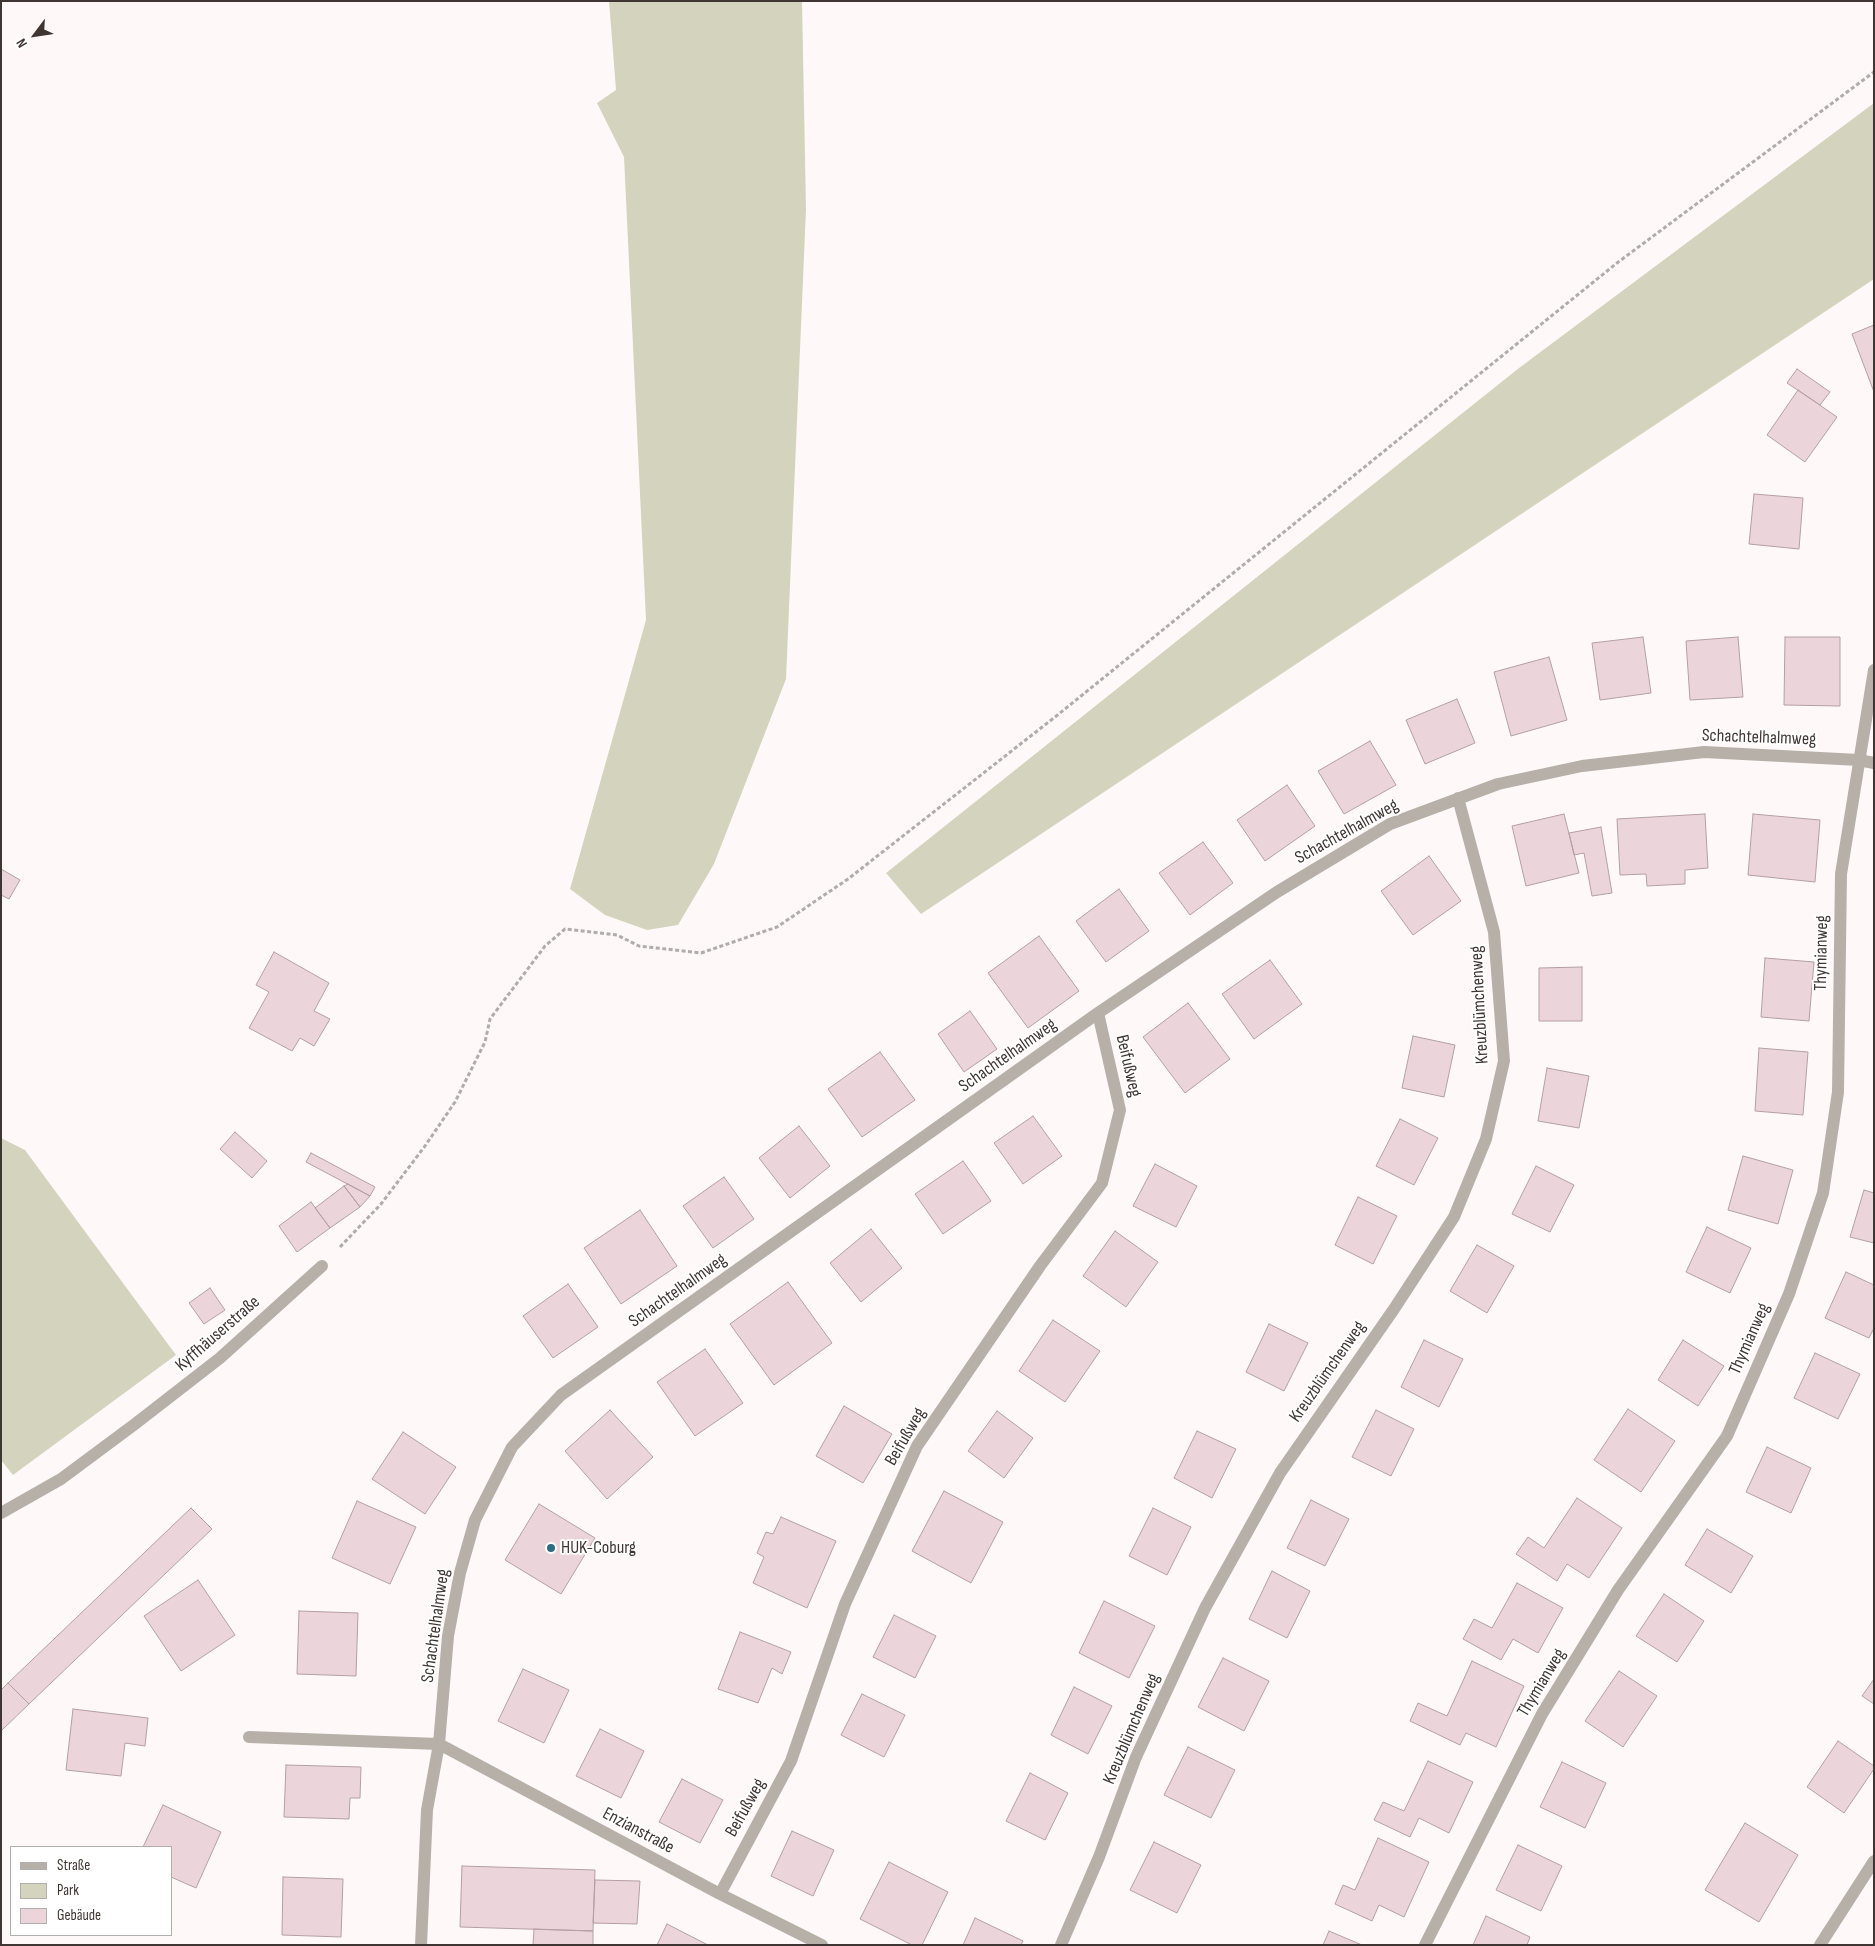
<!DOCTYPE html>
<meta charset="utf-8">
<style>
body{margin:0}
#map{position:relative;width:1875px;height:1946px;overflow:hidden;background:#fef9f8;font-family:"Sofia Sans Condensed",sans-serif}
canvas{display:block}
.frame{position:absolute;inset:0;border:2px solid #3f3634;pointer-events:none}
.legend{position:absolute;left:10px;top:1846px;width:162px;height:90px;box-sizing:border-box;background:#fff;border:1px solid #b2afae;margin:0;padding:6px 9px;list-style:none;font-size:15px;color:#3f3634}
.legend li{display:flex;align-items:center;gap:10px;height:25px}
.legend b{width:25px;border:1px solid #b2afae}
.north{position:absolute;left:10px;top:10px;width:50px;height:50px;-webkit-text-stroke:4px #fff;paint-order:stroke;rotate:239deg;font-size:14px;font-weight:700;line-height:20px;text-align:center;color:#3f3634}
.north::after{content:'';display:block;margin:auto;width:18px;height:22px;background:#3f3634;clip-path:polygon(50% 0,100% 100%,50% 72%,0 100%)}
</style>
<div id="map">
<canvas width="1875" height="1946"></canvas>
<div class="frame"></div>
<ul class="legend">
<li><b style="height:6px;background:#b6b0a9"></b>Straße</li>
<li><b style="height:14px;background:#d4d4be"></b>Park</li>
<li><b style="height:14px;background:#ecd5da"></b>Gebäude</li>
</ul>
<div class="north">N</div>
</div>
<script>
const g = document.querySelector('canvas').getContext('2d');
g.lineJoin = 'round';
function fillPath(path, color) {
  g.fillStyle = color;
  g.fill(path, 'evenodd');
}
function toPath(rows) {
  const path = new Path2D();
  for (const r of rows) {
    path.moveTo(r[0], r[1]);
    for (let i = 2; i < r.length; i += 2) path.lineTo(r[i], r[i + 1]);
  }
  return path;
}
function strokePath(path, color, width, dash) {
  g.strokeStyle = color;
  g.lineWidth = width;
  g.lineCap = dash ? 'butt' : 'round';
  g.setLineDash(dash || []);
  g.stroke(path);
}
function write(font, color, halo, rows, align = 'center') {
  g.font = font + ' "Sofia Sans Condensed",sans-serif';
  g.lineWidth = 4;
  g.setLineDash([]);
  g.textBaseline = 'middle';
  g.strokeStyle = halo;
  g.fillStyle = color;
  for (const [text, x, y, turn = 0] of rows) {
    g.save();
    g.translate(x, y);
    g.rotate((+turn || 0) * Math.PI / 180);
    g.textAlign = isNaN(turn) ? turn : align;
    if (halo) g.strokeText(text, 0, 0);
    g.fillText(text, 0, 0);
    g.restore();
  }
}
fillPath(toPath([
 [609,1,802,1,806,209,786,679,714,864,678,925,647,930,605,915,570,889,646,620,624,157,597,103,616,90],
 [1874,103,1874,279,921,914,886,873,1519,368],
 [1,1138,25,1150,176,1355,13,1475,1,1460]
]), '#d4d4be');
const building = toPath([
 [1874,325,1874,392,1852,334,1874,325],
 [1797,369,1830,392,1820,405,1787,383,1797,369],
 [1798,390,1837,417,1805,462,1767,435,1798,390],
 [1754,494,1803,498,1799,549,1749,544,1754,494],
 [1643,637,1651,693,1600,700,1592,643,1643,637],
 [1738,637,1743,697,1690,700,1686,641,1738,637],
 [1785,637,1840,637,1840,706,1784,705,1785,637],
 [1549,657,1567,720,1511,736,1494,672,1549,657],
 [1457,699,1475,743,1425,764,1406,720,1457,699],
 [1370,741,1396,785,1344,814,1318,771,1370,741],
 [1287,785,1315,826,1265,861,1237,820,1287,785],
 [1564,814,1579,873,1526,886,1512,826,1564,814],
 [1705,814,1708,868,1685,870,1685,884,1647,886,1646,874,1620,875,1617,819,1705,814],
 [1753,814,1820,820,1815,882,1748,875,1753,814],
 [1601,827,1612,893,1592,896,1584,853,1574,855,1569,833,1601,827],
 [1203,842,1233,883,1190,915,1159,873,1203,842],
 [1429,856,1461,901,1413,935,1381,891,1429,856],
 [1,869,20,880,9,899,1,895,1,869],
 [1119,889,1149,931,1106,962,1076,921,1119,889],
 [1039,936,1079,991,1028,1028,988,973,1039,936],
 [274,952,329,983,314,1011,330,1019,314,1046,300,1038,292,1051,249,1028,269,992,256,985,274,952],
 [1765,958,1814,962,1809,1021,1761,1017,1765,958],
 [1270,960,1302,1004,1254,1039,1222,994,1270,960],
 [1582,967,1582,1021,1539,1021,1539,968,1582,967],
 [1188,1003,1230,1059,1185,1093,1143,1037,1188,1003],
 [970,1011,997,1049,964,1072,938,1034,970,1011],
 [1413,1036,1455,1045,1444,1097,1402,1088,1413,1036],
 [1759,1048,1808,1052,1803,1115,1755,1111,1759,1048],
 [880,1052,915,1100,862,1137,828,1089,880,1052],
 [1547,1068,1589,1076,1579,1128,1538,1121,1547,1068],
 [1033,1116,1062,1156,1023,1184,994,1143,1033,1116],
 [1400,1119,1438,1138,1414,1185,1376,1166,1400,1119],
 [799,1126,830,1166,790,1198,759,1158,799,1126],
 [235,1132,267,1161,252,1178,220,1149,235,1132],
 [311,1153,375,1187,370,1196,306,1162,311,1153],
 [1743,1156,1793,1170,1778,1224,1728,1210,1743,1156],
 [963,1161,991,1201,943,1234,915,1194,963,1161],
 [1155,1164,1197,1186,1176,1227,1133,1206,1155,1164],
 [1536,1166,1574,1185,1550,1232,1512,1214,1536,1166],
 [724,1177,754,1219,713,1248,683,1206,724,1177],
 [348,1184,370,1196,360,1207,344,1186,348,1184],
 [344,1186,360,1207,330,1228,315,1208,344,1186],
 [1864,1190,1874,1193,1874,1243,1850,1237,1864,1190],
 [1358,1197,1397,1216,1373,1264,1335,1245,1358,1197],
 [311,1202,330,1228,297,1252,279,1226,311,1202],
 [640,1210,677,1266,621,1304,584,1248,640,1210],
 [1707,1227,1751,1248,1730,1293,1686,1272,1707,1227],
 [871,1229,902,1268,861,1302,830,1263,871,1229],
 [1115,1231,1158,1262,1126,1307,1083,1276,1115,1231],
 [1477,1245,1514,1266,1487,1313,1450,1291,1477,1245],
 [1846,1272,1874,1285,1874,1328,1869,1338,1825,1318,1846,1272],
 [788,1282,832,1343,774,1385,730,1324,788,1282],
 [568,1284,598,1327,553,1358,523,1316,568,1284],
 [210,1288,225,1310,204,1324,189,1303,210,1288],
 [1053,1320,1100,1351,1065,1402,1019,1371,1053,1320],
 [1269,1324,1308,1343,1284,1391,1246,1372,1269,1324],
 [1424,1340,1463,1359,1439,1407,1401,1387,1424,1340],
 [1683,1340,1724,1366,1698,1406,1658,1380,1683,1340],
 [705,1349,743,1403,695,1436,657,1382,705,1349],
 [1815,1353,1860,1374,1838,1419,1794,1398,1815,1353],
 [844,1406,892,1434,863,1483,816,1456,844,1406],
 [1628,1409,1675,1441,1641,1492,1594,1460,1628,1409],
 [610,1410,653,1457,607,1499,565,1451,610,1410],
 [1376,1410,1414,1429,1391,1476,1352,1457,1376,1410],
 [997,1411,1033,1438,1004,1478,968,1451,997,1411],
 [1197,1431,1236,1449,1212,1498,1174,1478,1197,1431],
 [403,1432,456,1467,425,1514,372,1479,403,1432],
 [1767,1447,1811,1468,1791,1513,1746,1492,1767,1447],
 [944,1491,1003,1522,971,1583,912,1551,944,1491],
 [1577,1498,1622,1528,1589,1578,1567,1564,1557,1581,1516,1554,1528,1537,1544,1548,1577,1498],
 [1311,1500,1349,1519,1325,1566,1287,1548,1311,1500],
 [357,1501,416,1527,390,1584,332,1558,357,1501],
 [539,1504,595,1538,561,1594,505,1560,539,1504],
 [191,1508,212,1529,29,1704,8,1683,191,1508],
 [1153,1508,1191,1527,1167,1575,1129,1556,1153,1508],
 [781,1517,836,1541,807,1608,753,1583,764,1557,757,1553,766,1532,773,1534,781,1517],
 [1707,1529,1753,1556,1731,1593,1685,1565,1707,1529],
 [1272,1571,1310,1591,1287,1638,1249,1619,1272,1571],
 [198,1580,235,1635,181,1671,144,1616,198,1580],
 [1517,1583,1563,1608,1538,1653,1513,1639,1501,1660,1463,1639,1474,1619,1492,1628,1517,1583],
 [1664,1594,1704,1621,1677,1662,1636,1636,1664,1594],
 [1104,1601,1155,1626,1129,1678,1079,1653,1104,1601],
 [299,1611,358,1613,356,1676,297,1674,299,1611],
 [894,1615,936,1636,915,1678,873,1657,894,1615],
 [740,1632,791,1652,782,1674,772,1668,758,1703,718,1689,740,1632],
 [1223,1658,1269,1681,1244,1731,1198,1707,1223,1658],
 [1472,1661,1524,1686,1496,1747,1466,1733,1460,1745,1410,1721,1418,1703,1447,1716,1472,1661],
 [523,1669,569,1690,544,1743,498,1721,523,1669],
 [1619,1671,1657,1696,1623,1747,1585,1721,1619,1671],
 [1874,1679,1874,1704,1862,1696,1874,1679],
 [8,1683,29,1704,1,1731,1,1690,8,1683],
 [1074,1687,1112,1706,1088,1754,1051,1735,1074,1687],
 [862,1694,905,1715,884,1757,841,1735,862,1694],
 [73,1709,148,1718,145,1746,125,1743,121,1776,66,1770,73,1709],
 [600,1729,644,1751,621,1798,576,1776,600,1729],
 [1838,1741,1874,1766,1874,1769,1844,1813,1807,1787,1838,1741],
 [1188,1747,1235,1770,1211,1818,1164,1795,1188,1747],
 [1428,1761,1473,1782,1449,1833,1419,1818,1410,1837,1374,1820,1383,1802,1404,1811,1428,1761],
 [1562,1762,1606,1783,1585,1828,1540,1807,1562,1762],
 [286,1765,361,1767,360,1798,350,1798,349,1819,284,1817,286,1765],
 [1030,1773,1068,1793,1045,1840,1006,1821,1030,1773],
 [682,1779,723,1800,700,1843,659,1822,682,1779],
 [163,1805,221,1832,196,1888,171,1877,171,1847,143,1847,163,1805],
 [1745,1823,1798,1855,1759,1922,1705,1890,1745,1823],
 [792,1831,834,1850,813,1896,771,1876,792,1831],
 [1378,1838,1429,1862,1404,1917,1379,1905,1372,1921,1335,1904,1343,1885,1355,1890,1378,1838],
 [1154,1842,1201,1865,1177,1913,1130,1890,1154,1842],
 [1518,1845,1562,1866,1541,1911,1496,1890,1518,1845],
 [889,1862,948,1892,922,1945,912,1945,860,1919,889,1862],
 [462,1866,595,1870,593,1931,460,1927,462,1866],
 [283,1877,343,1879,341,1937,282,1935,283,1877],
 [595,1880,640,1881,637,1924,593,1923,595,1880],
 [1486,1916,1530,1937,1527,1945,1473,1945,1486,1916],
 [975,1918,1023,1941,1021,1945,963,1945,975,1918],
 [667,1924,708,1945,657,1945,667,1924],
 [534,1929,593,1931,593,1945,533,1945,534,1929],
 [1329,1931,1362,1945,1323,1945,1329,1931]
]);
fillPath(building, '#ecd5da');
strokePath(building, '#b49fa3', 1);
strokePath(toPath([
 [340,1247,381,1204,425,1146,455,1102,485,1042,490,1019,545,946,565,929,617,935,639,946,701,953,777,927,848,879,1055,717,1617,263,1874,72]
]), '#b1aba9', 3, [4, 2.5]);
strokePath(toPath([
 [1,1513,61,1479,135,1424,220,1358,322,1266]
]), '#b6b0a9', 12);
strokePath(toPath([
 [249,1737,439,1744,720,1894,822,1945],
 [720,1894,791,1761,845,1604,917,1446,1040,1266,1102,1183,1120,1110,1098,1013],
 [421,1945,427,1810,439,1744,448,1636,460,1573,475,1520,512,1447,561,1395,1098,1013,1277,892,1390,824,1498,784,1582,766,1704,752,1859,760,1874,763],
 [1061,1945,1099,1857,1136,1757,1205,1608,1280,1473,1394,1309,1454,1217,1486,1139,1504,1061,1494,932,1458,798],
 [1425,1945,1542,1714,1618,1590,1727,1436,1789,1294,1823,1193,1838,1092,1841,874,1874,670],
 [1820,1945,1874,1861]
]), '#b6b0a9', 12);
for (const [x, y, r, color] of [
 [551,1548,5,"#2e6a81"]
]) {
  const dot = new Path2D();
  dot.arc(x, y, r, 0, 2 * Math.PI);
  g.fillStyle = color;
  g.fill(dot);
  strokePath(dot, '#fff', 2);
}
write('18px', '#3f3634', '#fff', [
 ["Schachtelhalmweg",1759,738,2],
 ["Schachtelhalmweg",1347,832,-29],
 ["Thymianweg",1822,953,-89],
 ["Kreuzblümchenweg",1480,1005,-93],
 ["Schachtelhalmweg",1008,1056,-35],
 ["Beifußweg",1128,1066,77],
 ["Schachtelhalmweg",678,1291,-35],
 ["Kyffhäuserstraße",218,1334,-41],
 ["Thymianweg",1750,1339,-66],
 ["Kreuzblümchenweg",1328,1372,-55],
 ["Beifußweg",906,1437,-60],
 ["Schachtelhalmweg",436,1626,-82],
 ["Thymianweg",1542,1683,-59],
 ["Kreuzblümchenweg",1132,1729,-67],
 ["Beifußweg",746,1808,-61],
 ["Enzianstraße",638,1831,28]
]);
write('18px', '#3f3634', '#fff', [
 ["HUK-Coburg",561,1548]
], 'left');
</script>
